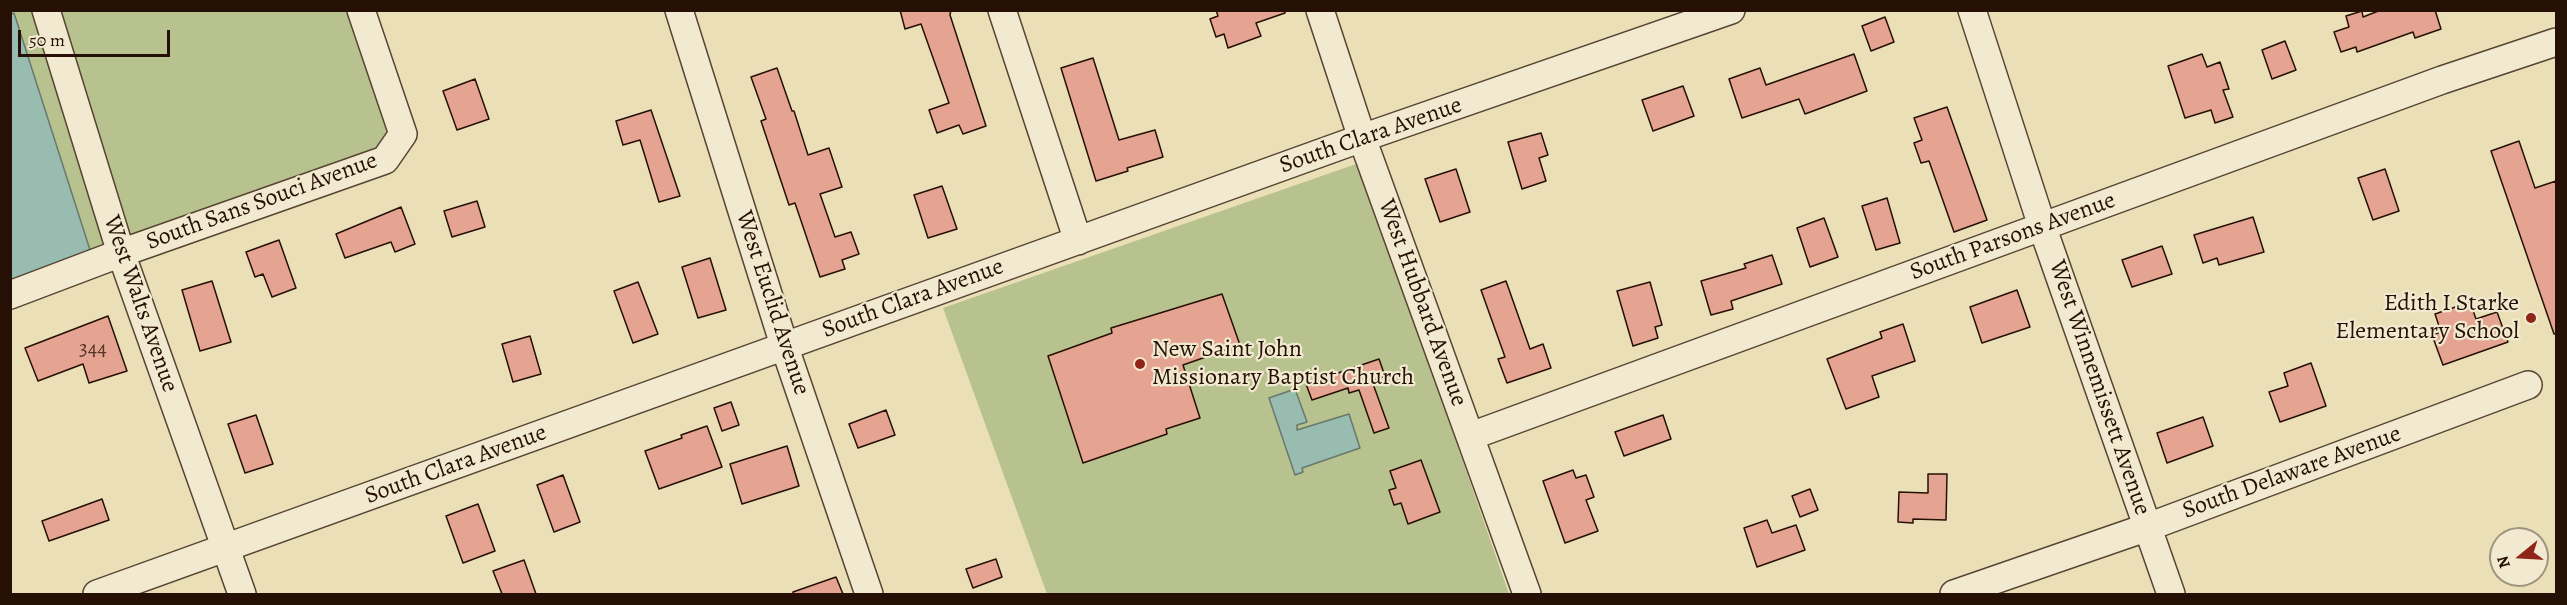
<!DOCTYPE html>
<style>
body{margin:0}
#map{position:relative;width:2567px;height:605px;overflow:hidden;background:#eadfb7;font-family:Alegreya,serif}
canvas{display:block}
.frame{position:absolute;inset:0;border:12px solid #261005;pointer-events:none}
.north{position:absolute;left:2489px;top:527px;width:60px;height:60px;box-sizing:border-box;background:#f1ead0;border:2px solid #a0937f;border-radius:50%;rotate:252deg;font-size:16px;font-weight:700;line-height:24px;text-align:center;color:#261005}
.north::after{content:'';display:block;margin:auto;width:21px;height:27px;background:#8f2418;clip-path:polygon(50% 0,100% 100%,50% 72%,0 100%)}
.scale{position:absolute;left:18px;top:30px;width:152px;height:27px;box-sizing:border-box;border:3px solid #261005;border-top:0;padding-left:8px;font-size:18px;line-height:21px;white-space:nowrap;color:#261005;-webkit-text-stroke:4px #f1ead0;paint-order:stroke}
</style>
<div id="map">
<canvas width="2567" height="605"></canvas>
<div class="frame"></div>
<div class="north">N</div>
<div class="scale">50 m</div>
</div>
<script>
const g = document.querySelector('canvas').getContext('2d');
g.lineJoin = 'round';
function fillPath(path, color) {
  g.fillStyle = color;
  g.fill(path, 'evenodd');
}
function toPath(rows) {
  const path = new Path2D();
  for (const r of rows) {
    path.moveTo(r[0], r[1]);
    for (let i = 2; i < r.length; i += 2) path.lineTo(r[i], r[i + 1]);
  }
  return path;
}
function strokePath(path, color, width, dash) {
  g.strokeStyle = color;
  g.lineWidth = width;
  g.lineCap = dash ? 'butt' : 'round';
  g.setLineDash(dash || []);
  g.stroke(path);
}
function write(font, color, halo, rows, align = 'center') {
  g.font = font + ' Alegreya,serif';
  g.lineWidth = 4.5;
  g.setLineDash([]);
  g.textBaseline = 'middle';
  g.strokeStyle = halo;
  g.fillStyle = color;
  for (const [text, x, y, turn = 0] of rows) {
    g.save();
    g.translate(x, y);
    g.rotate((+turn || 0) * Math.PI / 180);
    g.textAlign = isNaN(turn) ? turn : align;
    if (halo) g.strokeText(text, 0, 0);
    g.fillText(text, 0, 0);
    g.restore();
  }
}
fillPath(toPath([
 [11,11,34,11,107,247,91,253,14,14,11,15],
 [58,11,349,11,391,133,380,148,129,239],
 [1359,163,1509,594,1047,594,943,308]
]), '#b7c28e');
const water = toPath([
 [14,13,91,253,11,282,10,15,14,13],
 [1295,389,1307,422,1297,425,1297,430,1349,414,1360,448,1302,468,1303,472,1295,475,1269,398,1295,389]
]);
fillPath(water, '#98bcb0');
strokePath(water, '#6a776c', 1.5);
const building = toPath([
 [900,10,951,10,950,15,986,126,963,134,959,125,937,133,929,110,949,103,921,24,905,29,900,10],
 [1216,10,1285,10,1285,13,1256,23,1261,36,1228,48,1224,34,1216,37,1210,19,1218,16,1216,10],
 [2381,10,2435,10,2441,29,2415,38,2413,32,2357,52,2356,47,2341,52,2334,32,2349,27,2346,16,2362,11,2363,17,2381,10],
 [1885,17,1894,42,1871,51,1862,26,1885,17],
 [2285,41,2296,70,2272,79,2262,50,2285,41],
 [1854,54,1867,91,1805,114,1799,99,1742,118,1729,79,1760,68,1766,85,1854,54],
 [2202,54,2207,67,2220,62,2229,89,2223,90,2233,117,2215,123,2211,110,2185,118,2168,66,2202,54],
 [1093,58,1119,140,1155,130,1163,157,1127,168,1128,171,1096,181,1061,68,1093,58],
 [777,68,792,111,794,111,808,155,829,148,842,187,820,194,835,237,851,232,859,254,842,260,845,269,820,277,795,203,789,205,761,121,766,119,751,77,777,68],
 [475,79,489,119,457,130,443,91,475,79],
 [1683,86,1694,116,1653,131,1642,100,1683,86],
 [1947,107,1987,220,1954,232,1929,161,1921,163,1914,143,1922,140,1914,118,1947,107],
 [651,110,680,196,659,202,640,140,623,145,616,121,651,110],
 [1541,133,1548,155,1539,158,1546,181,1522,189,1508,142,1541,133],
 [2519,141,2535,188,2556,181,2556,334,2554,334,2491,151,2519,141],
 [1456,169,1470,212,1440,222,1425,179,1456,169],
 [2385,169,2399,211,2373,220,2358,178,2385,169],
 [942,186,957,229,928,238,914,195,942,186],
 [1887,198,1900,243,1876,250,1862,206,1887,198],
 [477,201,485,227,452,237,444,211,477,201],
 [401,207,415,244,395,252,391,242,345,258,336,234,401,207],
 [2253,217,2264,252,2219,265,2217,258,2203,263,2194,235,2253,217],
 [1824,218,1838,257,1810,267,1797,228,1824,218],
 [279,240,296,288,272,297,263,274,255,277,246,252,279,240],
 [2162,246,2172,274,2132,287,2122,260,2162,246],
 [1772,255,1782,284,1731,301,1733,309,1711,315,1701,281,1746,268,1744,264,1772,255],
 [710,258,726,310,698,318,682,267,710,258],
 [212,281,231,342,200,351,182,290,212,281],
 [1506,281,1530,349,1543,344,1551,368,1507,383,1498,359,1505,357,1481,290,1506,281],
 [638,282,658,334,633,343,614,291,638,282],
 [1650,282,1662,325,1655,327,1658,338,1633,346,1617,291,1650,282],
 [2017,290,2030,327,1982,343,1970,307,2017,290],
 [1222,294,1240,345,1183,365,1200,418,1166,429,1167,434,1083,463,1048,356,1112,333,1111,328,1222,294],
 [2470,302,2476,319,2497,312,2508,342,2443,365,2432,335,2441,332,2435,314,2470,302],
 [108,316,127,371,89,383,83,364,38,381,25,348,108,316],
 [1903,324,1915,361,1872,376,1879,397,1846,409,1827,359,1882,338,1880,332,1903,324],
 [530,336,541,374,513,382,502,344,530,336],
 [1379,359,1385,376,1372,381,1389,428,1374,433,1359,390,1349,393,1348,388,1312,400,1306,384,1379,359],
 [2311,363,2326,406,2280,422,2269,392,2288,386,2284,373,2311,363],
 [731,402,739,425,722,431,714,408,731,402],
 [886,410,895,435,858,448,849,424,886,410],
 [256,415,273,464,245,473,228,424,256,415],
 [1663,415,1671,439,1624,456,1615,432,1663,415],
 [2203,417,2213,446,2167,463,2157,433,2203,417],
 [707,426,722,467,659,489,645,451,682,438,681,435,707,426],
 [787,446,799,486,742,504,730,464,787,446],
 [1421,460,1440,512,1408,524,1401,503,1394,505,1389,490,1396,488,1390,471,1421,460],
 [1573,470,1576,478,1586,475,1594,497,1586,500,1598,531,1565,543,1543,481,1573,470],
 [1928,474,1947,474,1946,520,1913,519,1913,523,1898,522,1899,492,1928,493,1928,474],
 [563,475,580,522,554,532,537,485,563,475],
 [1810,489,1818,510,1800,517,1792,496,1810,489],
 [102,499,109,520,49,541,42,521,102,499],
 [478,504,495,551,463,563,446,516,478,504],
 [1767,520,1772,533,1796,525,1805,550,1757,567,1744,528,1767,520],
 [996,559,1002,577,973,588,966,569,996,559],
 [524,560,536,594,502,594,493,571,524,560],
 [836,577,843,594,793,594,793,592,836,577]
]);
fillPath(building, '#e4a491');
strokePath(building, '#261005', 1.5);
const minor = toPath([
 [46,10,121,253,242,594],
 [679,10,784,345,869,594],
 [1002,10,1078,241],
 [1320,10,1362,138,1527,594],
 [1972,10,2042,226,2171,594],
 [10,295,121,253,385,160,403,134,361,10],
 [1471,436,2442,80,2556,42],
 [97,594,1362,138,1731,10],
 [1954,594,2148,527,2528,385]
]);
strokePath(minor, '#574432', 30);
strokePath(minor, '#f1ead0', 27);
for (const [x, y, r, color] of [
 [2531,318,6,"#8f2418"],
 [1140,364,6,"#8f2418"]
]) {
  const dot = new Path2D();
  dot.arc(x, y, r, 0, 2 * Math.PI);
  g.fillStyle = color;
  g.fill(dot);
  strokePath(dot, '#f1ead0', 2);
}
write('21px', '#563528', null, [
 ["344",93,350]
]);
write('24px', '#261005', '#f1ead0', [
 ["South Clara Avenue",1371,136,-19],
 ["South Sans Souci Avenue",262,202,-20],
 ["South Parsons Avenue",2013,237,-20],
 ["South Clara Avenue",913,299,-20],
 ["West Euclid Avenue",772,303,72],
 ["West Hubbard Avenue",1422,303,70],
 ["West Walts Avenue",140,304,71],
 ["West Winnemissett Avenue",2099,388,71],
 ["South Clara Avenue",456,465,-20],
 ["South Delaware Avenue",2292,473,-20]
]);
write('24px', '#261005', '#f1ead0', [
 ["Edith I Starke",2519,304],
 ["Elementary School",2519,332],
 ["New Saint John",1152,350,"left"],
 ["Missionary Baptist Church",1152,378,"left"]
], 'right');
</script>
